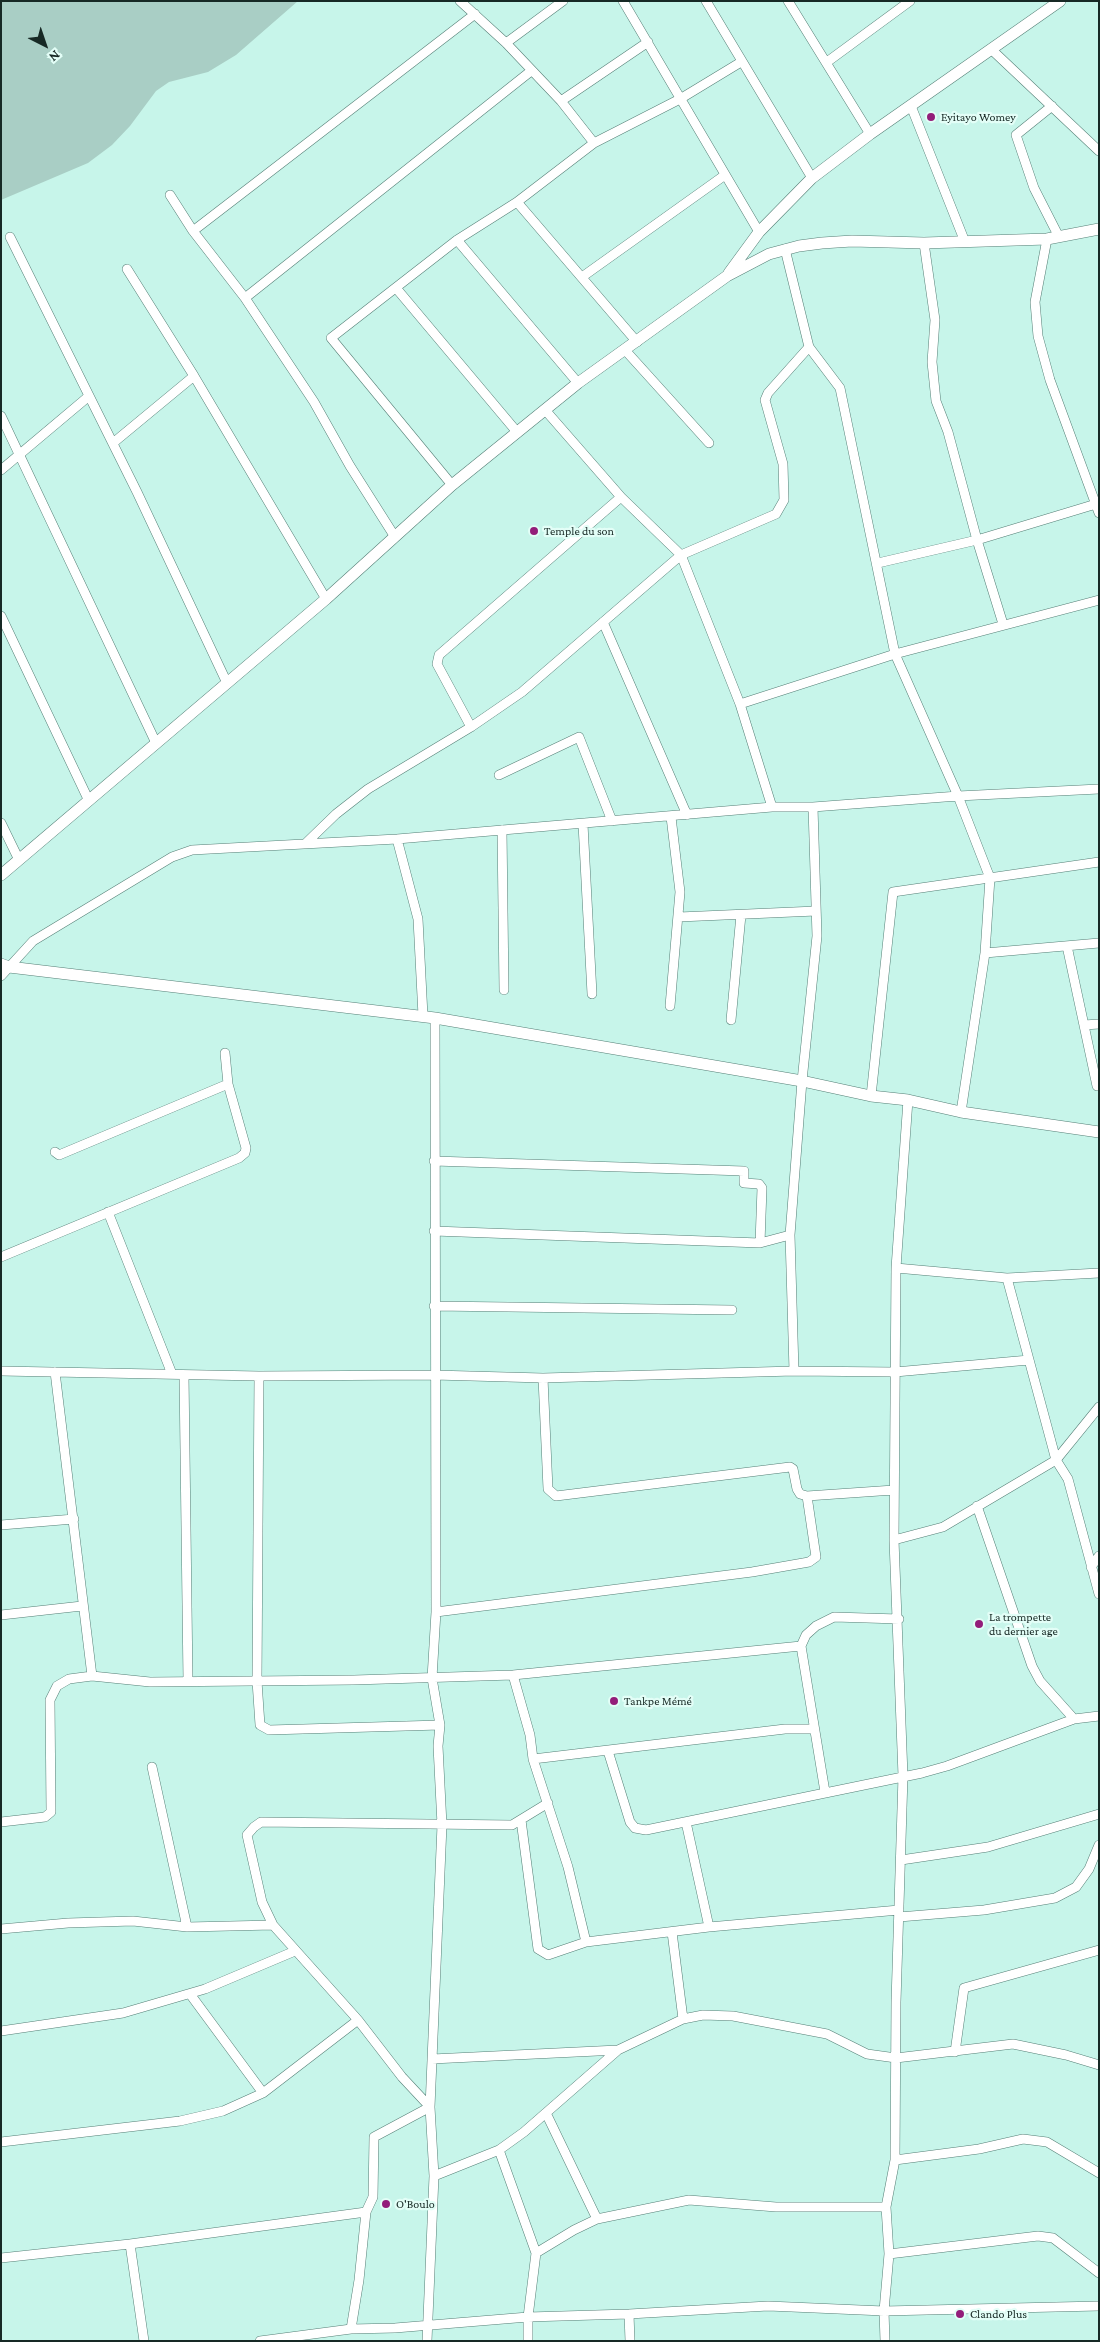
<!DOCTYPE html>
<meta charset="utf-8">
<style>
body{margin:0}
#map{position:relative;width:1100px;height:2342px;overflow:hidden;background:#c7f5ea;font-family:"Crimson Pro",serif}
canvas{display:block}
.frame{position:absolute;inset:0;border:2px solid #172925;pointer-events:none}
.north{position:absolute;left:20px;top:20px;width:50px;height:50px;-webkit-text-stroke:4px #e3fef7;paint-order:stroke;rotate:139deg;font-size:14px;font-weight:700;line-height:20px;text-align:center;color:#172925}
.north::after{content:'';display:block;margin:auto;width:18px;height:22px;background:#172925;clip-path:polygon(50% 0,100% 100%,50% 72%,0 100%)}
</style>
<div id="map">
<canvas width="1100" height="2342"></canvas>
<div class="frame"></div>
<div class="north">N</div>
</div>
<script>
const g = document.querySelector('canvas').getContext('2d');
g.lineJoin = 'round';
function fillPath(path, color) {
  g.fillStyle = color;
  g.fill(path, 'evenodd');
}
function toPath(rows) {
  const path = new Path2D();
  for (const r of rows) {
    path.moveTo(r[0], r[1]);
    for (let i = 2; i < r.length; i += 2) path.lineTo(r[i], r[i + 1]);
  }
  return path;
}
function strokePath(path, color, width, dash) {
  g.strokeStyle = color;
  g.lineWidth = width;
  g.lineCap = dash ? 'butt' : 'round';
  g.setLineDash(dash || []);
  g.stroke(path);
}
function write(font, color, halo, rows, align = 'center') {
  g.font = font + ' "Crimson Pro",serif';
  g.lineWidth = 4.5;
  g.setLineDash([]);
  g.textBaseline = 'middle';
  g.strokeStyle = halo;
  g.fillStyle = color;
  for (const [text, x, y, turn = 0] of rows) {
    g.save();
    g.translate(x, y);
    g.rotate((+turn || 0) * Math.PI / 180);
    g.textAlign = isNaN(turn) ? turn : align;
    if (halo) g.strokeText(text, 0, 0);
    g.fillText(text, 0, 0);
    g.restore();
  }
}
fillPath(toPath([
 [1,1,298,1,236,55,208,72,169,82,156,91,130,126,112,145,88,163,1,200]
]), '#a9cec5');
const street = toPath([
 [460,1,506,43,561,101,594,143],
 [623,1,759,232],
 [706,1,812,178],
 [788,1,870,134],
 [506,43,563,1],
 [992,50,1099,151],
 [827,62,910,1],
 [561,101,648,42],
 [911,106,965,242],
 [1052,106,1016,135,1034,188,1059,237],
 [170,195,193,231,245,298,314,402,350,466,395,537],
 [517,202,637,342],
 [193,231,475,14],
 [10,237,137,492,227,683],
 [1047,239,1035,302,1038,336,1050,380,1099,513],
 [457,240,578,383],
 [924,243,935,320,932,362,936,401,948,432,977,540,1003,624],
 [785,249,809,347,840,388,895,654,958,796,990,878,985,953,961,1112],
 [127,269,194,376,326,599],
 [582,277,725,175],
 [396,288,517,432],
 [245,298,531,71],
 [625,350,709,443],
 [546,411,621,497,681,555,740,704,772,807],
 [1,416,156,743],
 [113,443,194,376],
 [1,470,89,396],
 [452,485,331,338,457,240,517,202,594,143,680,99,741,62],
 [878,563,977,540,1096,504],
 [1,616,89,801],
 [603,622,687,815],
 [740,704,895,654,1099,600],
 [471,727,437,664,439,655,621,497],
 [499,775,579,737,612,821],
 [1,823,19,860],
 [583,824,592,994],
 [502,830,504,990],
 [397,839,418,919,423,1016],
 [305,844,336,814,368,789,471,727,522,692,681,555,776,514,784,500,783,464,765,400,768,393,809,347],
 [679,917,816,911],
 [1067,946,1097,1086],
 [985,953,1099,943],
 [1,976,33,941,172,857,192,850,397,839,772,807,813,807,958,796,1099,789],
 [670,1006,680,892,671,817],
 [731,1020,741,915],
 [1084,1025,1099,1024],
 [871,1096,893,892,1099,862],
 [55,1152,59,1155,228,1084],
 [434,1161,744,1171,744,1183,759,1184,762,1188,760,1243],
 [108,1212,172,1374],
 [434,1231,760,1243,790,1235],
 [1,1257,239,1158,245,1153,246,1148,228,1084,225,1053],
 [896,1268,1007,1278,1099,1273],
 [1007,1278,1056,1460,1068,1479,1099,1594],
 [434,1306,732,1310],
 [1,1371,259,1376,434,1375,543,1378,794,1371,895,1372,1029,1360],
 [794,1371,790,1235,802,1081,817,936,813,807],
 [55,1372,92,1676,150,1682,354,1680,513,1675,801,1646],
 [184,1375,188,1681],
 [259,1376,257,1681,260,1725,269,1730,440,1725],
 [543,1378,548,1489,556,1496,790,1467,793,1469,797,1489,800,1494,807,1496,894,1490],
 [977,1506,1032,1666,1040,1681,1074,1719],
 [1,1525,74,1519],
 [894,1540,943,1527,1056,1460,1099,1407],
 [1091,1567,1099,1556],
 [436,1612,752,1572,809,1562,816,1557,807,1496],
 [1,1615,82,1606],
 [513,1675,530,1735,533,1759,568,1867,586,1942],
 [608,1751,630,1822,635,1828,646,1830,922,1773,947,1766,1074,1719,1099,1716],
 [533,1759,785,1729,814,1729],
 [152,1767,187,1927],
 [825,1792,801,1646,806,1635,816,1626,834,1617,899,1619],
 [521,1820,538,1949,548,1955,586,1942,709,1927,899,1910],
 [1,1822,45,1817,51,1812,50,1700,57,1686,69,1679,92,1676],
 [686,1822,709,1927],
 [901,1860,988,1847,1099,1814],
 [899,1917,984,1910,1055,1898,1076,1887,1089,1869,1099,1845],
 [1,1929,68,1923,133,1921,187,1927,273,1925],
 [672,1932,683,2019],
 [190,1994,263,2093],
 [1,2031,123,2013,205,1989,295,1951],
 [955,2052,964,1988,1099,1950],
 [432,2059,618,2050],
 [430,2107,402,2077,358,2020,273,1925,262,1902,247,1835,254,1827,261,1822,512,1825,548,1803],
 [546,2113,597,2219],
 [1,2142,180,2121,223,2111,263,2093,358,2020],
 [499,2150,536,2253,528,2317,528,2341],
 [895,2160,979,2149,1023,2139,1047,2142,1099,2173],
 [434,2176,499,2150,524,2132,618,2050,683,2019,703,2015,733,2016,827,2034,867,2054,896,2058,1013,2044,1066,2055,1099,2065],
 [130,2244,144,2341],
 [536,2253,574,2230,597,2219,689,2200,776,2207,886,2207],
 [889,2254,1038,2236,1053,2238,1099,2273],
 [1,2258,130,2244,366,2212],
 [629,2314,630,2341],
 [351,2329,359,2280,366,2212,373,2197,374,2137,430,2107],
 [260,2341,351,2329,395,2328,528,2317,629,2314,768,2306,884,2311,1099,2306],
 [427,2341,434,2176,430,2107,442,1825,438,1746,440,1725,432,1678,436,1612,435,1018],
 [885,2341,884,2311,889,2254,886,2207,895,2160,896,2002,903,1776,894,1540,896,1268,908,1100]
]);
const secondary = toPath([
 [729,273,759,232,812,178,870,134,1060,1],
 [1,875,326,599,452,485,578,383,727,276,769,254,799,246,822,243,852,241,924,243,1047,239,1099,229],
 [1,964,9,967,435,1018,802,1081,871,1096,908,1100,961,1112,1099,1132]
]);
strokePath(street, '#557f76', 10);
strokePath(secondary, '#557f76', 12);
strokePath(street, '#fff', 9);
strokePath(secondary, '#fff', 11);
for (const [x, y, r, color] of [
 [931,117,5,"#931d7a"],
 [534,531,5,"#931d7a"],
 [979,1624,5,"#931d7a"],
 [614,1701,5,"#931d7a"],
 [386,2204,5,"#931d7a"],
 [960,2314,5,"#931d7a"]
]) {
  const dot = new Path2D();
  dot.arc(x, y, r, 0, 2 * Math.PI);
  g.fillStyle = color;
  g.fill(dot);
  strokePath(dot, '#e3fef7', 2);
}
write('12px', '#172925', '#e3fef7', [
 ["Eyitayo Womey",941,117],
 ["Temple du son",544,531],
 ["La trompette",989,1617],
 ["du dernier age",989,1631],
 ["Tankpe Mémé",624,1701],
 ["O'Boulo",396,2204],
 ["Clando Plus",970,2314]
], 'left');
</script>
